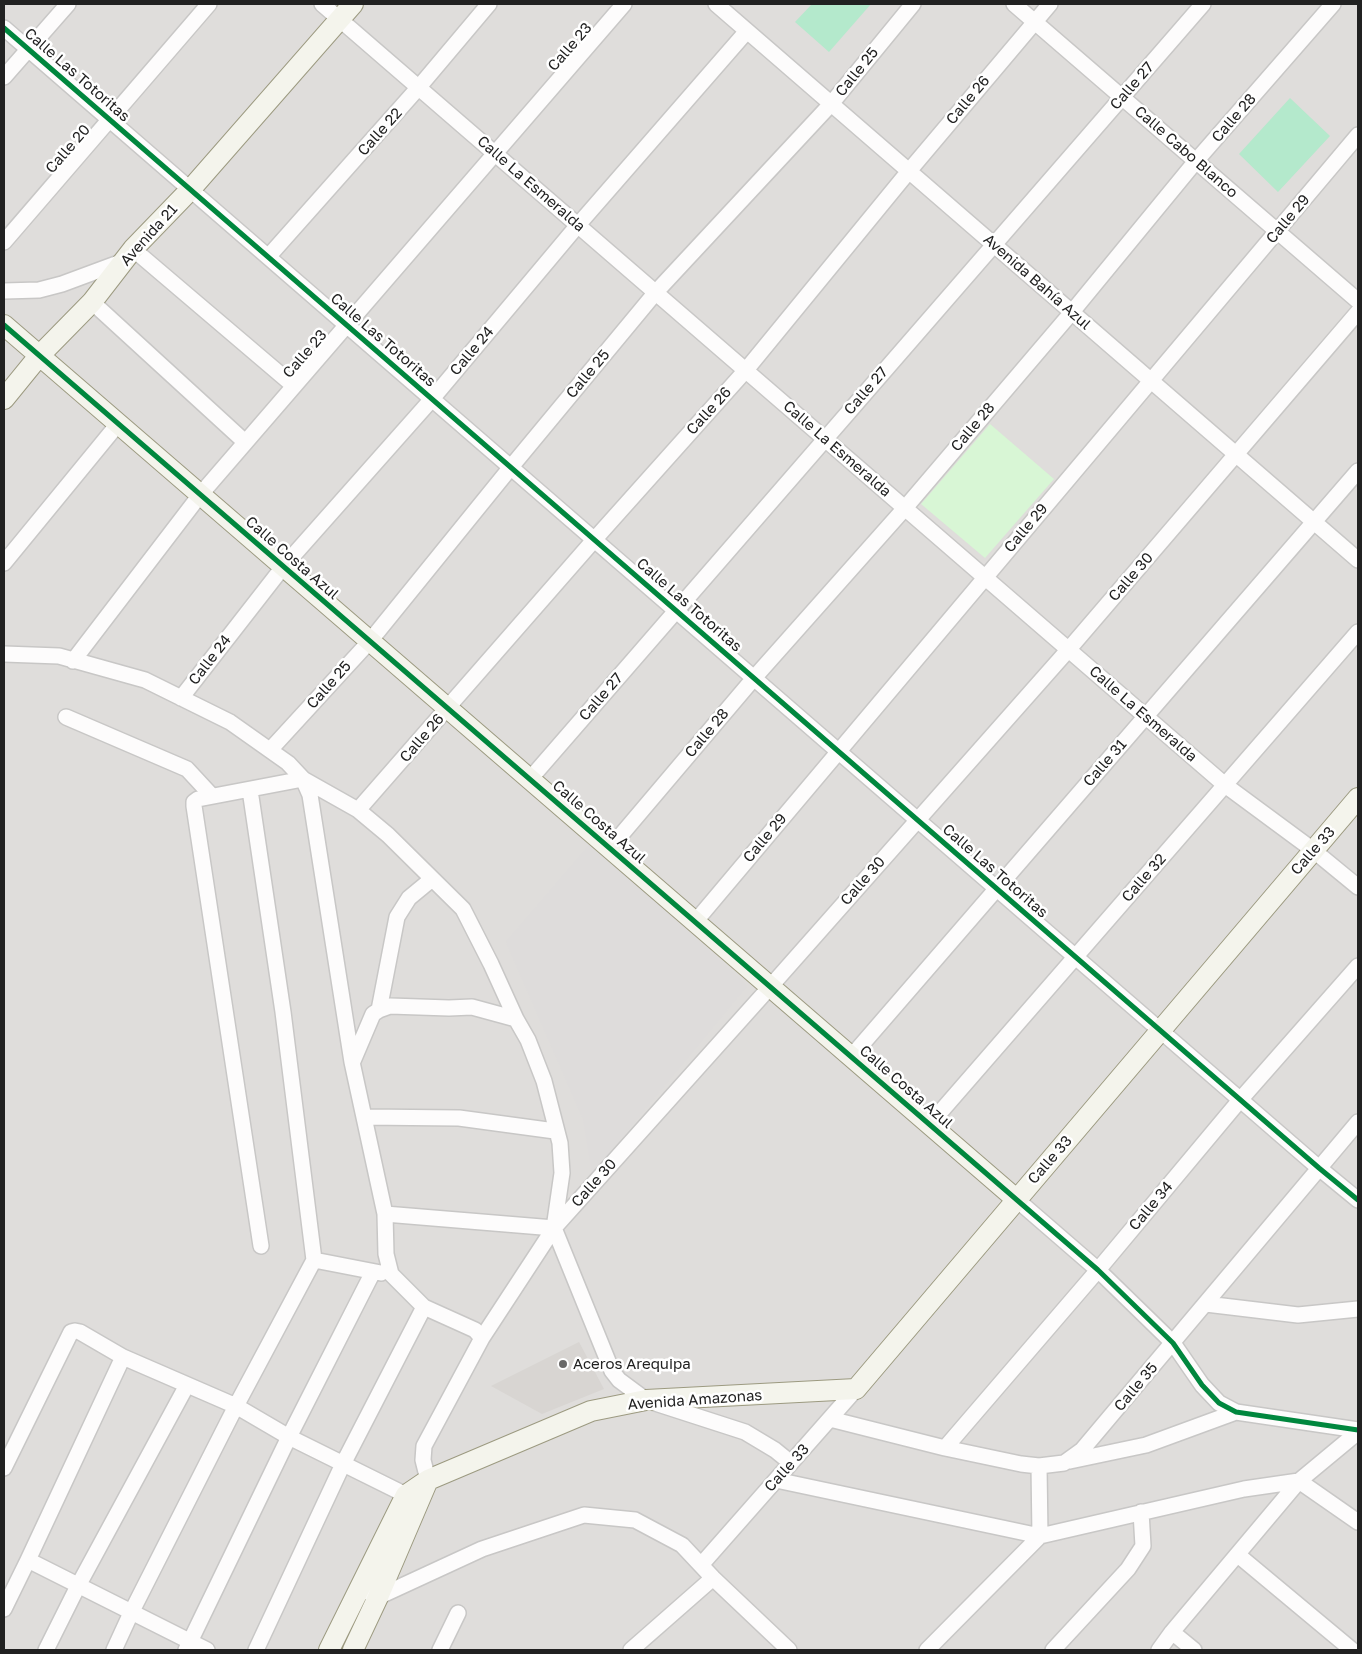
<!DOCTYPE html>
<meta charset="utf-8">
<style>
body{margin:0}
#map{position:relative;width:1362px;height:1654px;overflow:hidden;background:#f0edea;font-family:"Golos Text",sans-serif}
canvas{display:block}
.frame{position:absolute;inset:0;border:5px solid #212121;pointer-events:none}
</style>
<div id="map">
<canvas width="1362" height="1654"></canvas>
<div class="frame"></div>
</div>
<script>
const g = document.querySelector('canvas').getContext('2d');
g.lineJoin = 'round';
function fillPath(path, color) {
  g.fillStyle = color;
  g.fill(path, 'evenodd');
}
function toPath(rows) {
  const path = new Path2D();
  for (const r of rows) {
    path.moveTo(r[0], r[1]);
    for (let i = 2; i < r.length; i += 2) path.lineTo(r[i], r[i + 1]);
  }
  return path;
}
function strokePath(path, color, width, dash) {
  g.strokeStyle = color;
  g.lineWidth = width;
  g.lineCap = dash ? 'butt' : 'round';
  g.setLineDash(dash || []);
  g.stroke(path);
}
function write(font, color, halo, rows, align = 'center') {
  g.font = font + ' "Golos Text",sans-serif';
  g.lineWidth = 5;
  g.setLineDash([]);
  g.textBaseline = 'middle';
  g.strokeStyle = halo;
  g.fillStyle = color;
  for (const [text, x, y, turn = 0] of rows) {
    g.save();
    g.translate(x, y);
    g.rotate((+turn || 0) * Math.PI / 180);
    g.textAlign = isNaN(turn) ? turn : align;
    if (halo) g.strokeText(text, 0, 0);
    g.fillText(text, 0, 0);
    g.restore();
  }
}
fillPath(toPath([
 [4,4,1358,4,1358,1650,4,1650]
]), '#dfdddb');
fillPath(toPath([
 [591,843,747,986,592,1173,583,1119,506,942]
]), '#dedcdb');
fillPath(toPath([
 [990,424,1054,479,985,558,921,504]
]), '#d8f6d5');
fillPath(toPath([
 [812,4,871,4,829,52,795,22],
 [1290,98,1330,136,1278,192,1239,154]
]), '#b4e9cc');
fillPath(toPath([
 [579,1342,604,1389,542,1414,491,1386]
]), '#d8d5d2');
const street = toPath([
 [322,4,1225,785,1313,850,1358,887],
 [716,4,1358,560],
 [1014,4,1358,301],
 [4,28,1319,1168,1358,1200],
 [4,77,68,4],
 [4,242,209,4],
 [133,249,294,386],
 [268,257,419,87,489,4],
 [4,291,39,290,62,284,124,261],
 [92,302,245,442],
 [4,563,118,424],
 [4,654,59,656,145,680,230,722,288,763,303,779,310,795,352,1062,385,1214,386,1254,391,1274,424,1307,475,1330,482,1338],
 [73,661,200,495,624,4],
 [181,698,283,567,432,399,578,225,747,31],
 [66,717,187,769,212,796],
 [270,750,370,641,511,467,656,292,831,104,913,4],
 [530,779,1203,4],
 [358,810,594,540,746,370,909,171,1050,4],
 [610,848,754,678,905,508,1072,312,1196,161,1333,4],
 [695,922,1358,135],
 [379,1010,397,917,409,898,432,879],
 [851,1057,1358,471],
 [353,1061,373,1014,379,1010,390,1006,449,1008,472,1007,516,1019],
 [364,1117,459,1118,555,1131],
 [930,1124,1358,632],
 [1016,1199,1098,1270,1173,1343,1202,1385,1219,1403,1236,1412,1358,1430],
 [385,1214,554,1228],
 [261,1246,194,806,194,802,198,799,303,779,358,810,388,835,463,909,491,964,516,1019,528,1040,544,1081,560,1143,562,1173,554,1228,612,1371,619,1380,646,1400,745,1432,775,1450,791,1463],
 [314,1260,381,1273],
 [1206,1304,1298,1315,1358,1309],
 [830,1419,945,1448,1021,1464,1039,1466,1064,1463,1082,1450,1358,1122],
 [945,1448,1098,1270,1240,1100,1358,966],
 [1070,1461,1146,1445,1236,1412],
 [4,1468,71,1332,75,1331,80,1332,123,1357,236,1406,289,1437,406,1495],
 [428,1480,423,1460,424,1446,482,1338,554,1228,770,987,1069,649,1358,312],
 [776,1480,1040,1536,1244,1489,1299,1481,1358,1522],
 [1238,1555,1352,1650],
 [28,1560,207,1650],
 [701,1565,856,1389],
 [360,1588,378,1597,482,1549,584,1515,635,1520,682,1545,713,1578,789,1650],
 [4,1609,28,1560,123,1357],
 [1172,1632,1194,1650],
 [46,1650,78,1586,187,1385],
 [114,1650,131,1613,236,1406,314,1260,283,1012,250,790],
 [186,1650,289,1437,373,1272],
 [256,1650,343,1464,424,1307],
 [440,1650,458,1613],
 [631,1650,713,1578],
 [927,1650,1040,1536,1039,1466],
 [1053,1650,1128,1569,1143,1546,1141,1512],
 [1159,1650,1172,1632,1299,1481,1358,1432]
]);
const secondary = toPath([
 [4,325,1016,1199],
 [4,399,39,356,92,302,133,249,190,190,353,4],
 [329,1650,406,1495,428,1480,591,1411,646,1400,856,1389,1358,798],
 [353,1650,378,1597,428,1480]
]);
strokePath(street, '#c8c7c6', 18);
strokePath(secondary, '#9c9a80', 22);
strokePath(street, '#fdfcfc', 15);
strokePath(secondary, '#f4f4ec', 20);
strokePath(toPath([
 [4,28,1319,1168,1358,1200],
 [4,325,1098,1270,1173,1343,1202,1385,1219,1403,1236,1412,1358,1430]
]), '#00873e', 5);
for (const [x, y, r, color] of [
 [563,1364,5,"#696867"]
]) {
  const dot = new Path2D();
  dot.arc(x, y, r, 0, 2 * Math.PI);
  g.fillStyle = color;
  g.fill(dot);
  strokePath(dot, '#fff', 2);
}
write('15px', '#212121', '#fff', [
 ["Calle 23",570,47,-49],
 ["Calle 25",857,72,-51],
 ["Calle Las Totoritas",77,75,41],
 ["Calle 27",1132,86,-49],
 ["Calle 26",968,100,-50],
 ["Calle 28",1234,118,-49],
 ["Calle 22",380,132,-48],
 ["Calle 20",68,149,-49],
 ["Calle Cabo Blanco",1186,152,41],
 ["Calle La Esmeralda",531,184,41],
 ["Calle 29",1288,219,-50],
 ["Avenida 21",149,235,-48],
 ["Avenida Bahía Azul",1037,282,41],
 ["Calle Las Totoritas",383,340,41],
 ["Calle 24",472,351,-50],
 ["Calle 23",305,354,-49],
 ["Calle 25",588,374,-50],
 ["Calle 27",866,391,-49],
 ["Calle 26",709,411,-48],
 ["Calle 28",973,427,-50],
 ["Calle La Esmeralda",837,449,41],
 ["Calle 29",1026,528,-50],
 ["Calle Costa Azul",292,558,41],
 ["Calle 30",1131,577,-49],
 ["Calle Las Totoritas",689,605,41],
 ["Calle 24",210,660,-52],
 ["Calle 25",329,685,-48],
 ["Calle 27",601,697,-49],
 ["Calle La Esmeralda",1143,714,41],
 ["Calle 28",707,733,-50],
 ["Calle 26",422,738,-49],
 ["Calle 31",1105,763,-49],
 ["Calle Costa Azul",599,822,41],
 ["Calle 29",765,838,-50],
 ["Calle 33",1313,851,-49],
 ["Calle Las Totoritas",995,871,41],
 ["Calle 32",1144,878,-49],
 ["Calle 30",863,881,-49],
 ["Calle Costa Azul",906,1087,41],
 ["Calle 33",1050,1160,-49],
 ["Calle 30",594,1183,-48],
 ["Calle 34",1151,1206,-50],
 ["Calle 35",1136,1387,-50],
 ["Avenida Amazonas",695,1400,-4],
 ["Calle 33",787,1468,-48]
]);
write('15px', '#212121', '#fff', [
 ["Aceros Arequipa",573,1364]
], 'left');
</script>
